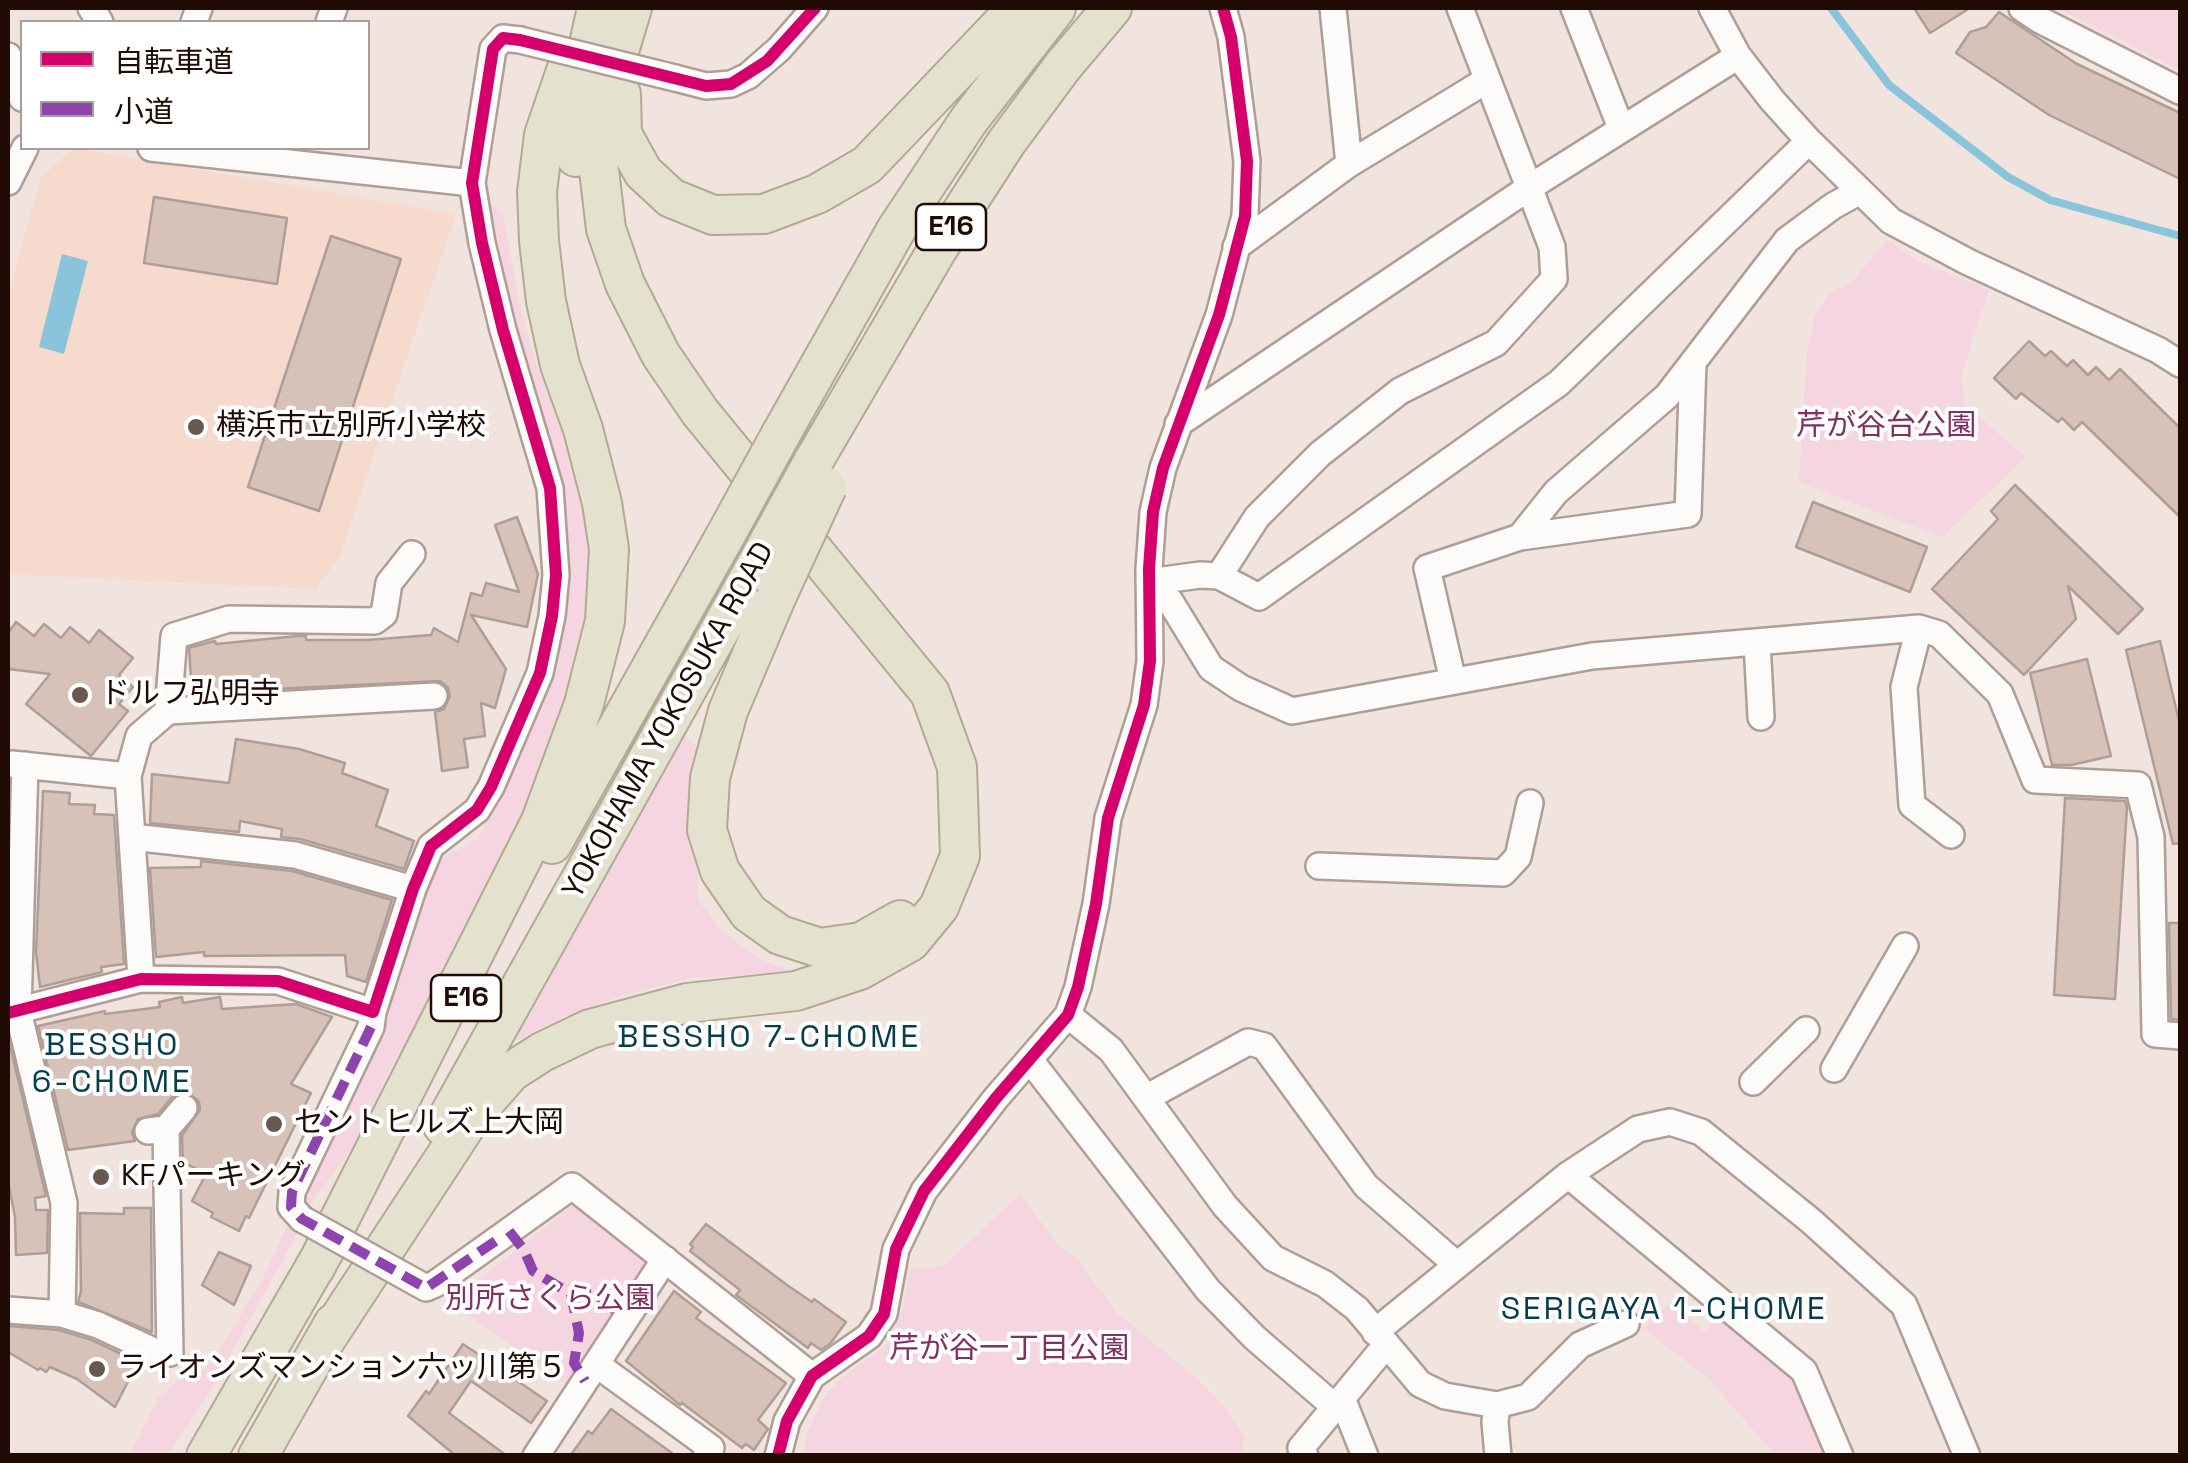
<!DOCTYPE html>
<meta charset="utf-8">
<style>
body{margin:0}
#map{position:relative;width:2188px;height:1463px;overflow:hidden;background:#f1e4de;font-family:"Space Grotesk","Noto Sans JP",sans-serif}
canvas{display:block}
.frame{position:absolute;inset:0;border:10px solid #200c04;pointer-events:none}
.legend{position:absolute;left:20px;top:20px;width:350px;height:130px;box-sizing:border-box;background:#fff;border:2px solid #a69e9b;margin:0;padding:12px 18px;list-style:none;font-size:30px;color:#200c04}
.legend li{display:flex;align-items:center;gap:20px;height:50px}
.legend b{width:50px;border:2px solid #a69e9b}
</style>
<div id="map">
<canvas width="2188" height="1463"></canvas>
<div class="frame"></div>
<ul class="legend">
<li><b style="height:12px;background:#d6006c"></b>自転車道</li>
<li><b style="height:12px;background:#8e44ad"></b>小道</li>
</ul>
</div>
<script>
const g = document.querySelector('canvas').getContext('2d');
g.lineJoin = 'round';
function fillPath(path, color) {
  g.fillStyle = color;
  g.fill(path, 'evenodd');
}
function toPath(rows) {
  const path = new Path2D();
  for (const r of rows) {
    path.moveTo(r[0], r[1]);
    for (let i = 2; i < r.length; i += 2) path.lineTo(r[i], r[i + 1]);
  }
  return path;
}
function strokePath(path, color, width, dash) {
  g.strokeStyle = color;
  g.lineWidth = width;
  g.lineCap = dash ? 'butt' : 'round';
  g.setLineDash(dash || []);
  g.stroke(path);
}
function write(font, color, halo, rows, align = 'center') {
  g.font = font + ' "Space Grotesk","Noto Sans JP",sans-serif';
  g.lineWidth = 8;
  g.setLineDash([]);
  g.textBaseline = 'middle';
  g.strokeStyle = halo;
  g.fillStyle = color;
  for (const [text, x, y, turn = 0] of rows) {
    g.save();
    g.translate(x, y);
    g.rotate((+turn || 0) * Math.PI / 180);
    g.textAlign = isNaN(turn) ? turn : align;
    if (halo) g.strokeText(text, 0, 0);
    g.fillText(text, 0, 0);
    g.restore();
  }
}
fillPath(toPath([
 [73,148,456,214,339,557,316,589,8,574,8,297,40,179]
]), '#f6dacd');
fillPath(toPath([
 [2057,8,2180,8,2180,70],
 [487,200,503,213,518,298,536,364,547,391,565,408,593,510,595,601,549,764,422,1022,395,1060,354,1145,310,1205,305,1203,303,1195,387,1018,438,861,478,838,517,761,552,658,536,410,498,262],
 [1887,240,1922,263,1989,290,1961,376,1965,405,2026,457,1942,537,1799,482,1807,352,1814,319,1829,293,1850,284],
 [684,735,697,746,698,900,723,932,760,960,798,972,690,978,621,996,561,1018,515,1041],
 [1021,1193,1057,1245,1078,1260,1116,1312,1194,1376,1228,1411,1245,1438,1240,1455,804,1455,806,1435,825,1395,842,1377,885,1346,903,1308,910,1270,945,1265],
 [573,1205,648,1261,567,1385,450,1302],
 [291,1217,302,1225,207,1397,167,1455,129,1456,158,1398,179,1380,204,1370,219,1351,263,1278],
 [1672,1301,1704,1332,1719,1314,1795,1376,1829,1455,1775,1455,1709,1379,1643,1328]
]), '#f4d5e0');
fillPath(toPath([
 [62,254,88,261,64,354,39,347]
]), '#8ac4da');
strokePath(toPath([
 [1831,8,1889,85,2008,177,2050,200,2180,236]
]), '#8ac4da', 8);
const building = toPath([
 [1914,8,1970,8,1930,33,1914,8],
 [1999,12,2077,64,2180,113,2180,179,2049,115,1956,53,1970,32,1986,27,1999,12],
 [154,197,287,218,277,284,144,263,154,197],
 [331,236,401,259,319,511,248,487,331,236],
 [2029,341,2045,356,2051,351,2067,366,2073,360,2088,375,2096,367,2109,380,2120,369,2180,428,2180,517,2082,422,2074,430,2062,418,2058,422,2021,393,2016,399,1994,378,2029,341],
 [2015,485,2143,609,2118,634,2068,586,2076,619,2024,675,1932,589,1998,519,1991,511,2015,485],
 [1813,502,1927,547,1910,592,1796,547,1813,502],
 [517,517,538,574,527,627,471,615,506,669,495,708,481,703,485,736,464,739,468,767,442,771,435,712,444,709,450,696,448,688,440,681,192,693,189,648,211,642,215,641,216,644,298,636,306,636,306,640,367,640,431,635,434,628,458,642,471,593,482,596,486,583,519,592,495,525,517,517],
 [16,622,34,636,44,624,61,638,70,627,89,643,99,630,133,658,119,675,133,687,119,704,128,711,91,756,26,704,50,674,8,669,8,633,16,622],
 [2160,641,2180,725,2180,843,2173,844,2126,650,2160,641],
 [2087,659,2111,756,2071,765,2052,765,2030,673,2087,659],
 [236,739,299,749,345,763,342,773,388,790,376,826,414,841,404,869,300,839,281,837,282,829,240,821,239,832,150,823,152,774,229,783,236,739],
 [43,791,70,793,69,804,95,805,94,814,114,815,124,964,101,967,102,972,40,987,36,952,43,791],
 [2065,798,2125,801,2127,807,2115,999,2054,995,2065,798],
 [201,861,292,871,392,900,366,982,347,976,345,955,204,956,204,952,156,957,150,868,201,867,201,861],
 [2169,923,2180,923,2180,1020,2171,1019,2169,923],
 [182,997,183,1003,220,997,222,1009,296,1004,332,1017,291,1084,311,1093,249,1218,246,1216,239,1231,211,1217,213,1213,192,1201,206,1174,183,1162,182,1135,200,1110,199,1102,188,1092,172,1097,158,1114,138,1119,132,1132,135,1141,68,1150,38,1026,105,1011,105,1014,160,1007,159,1002,182,997],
 [8,1037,46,1196,35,1198,36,1210,48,1210,47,1253,16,1255,15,1217,8,1181,8,1037],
 [124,1208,151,1208,152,1332,78,1302,81,1291,80,1213,124,1214,124,1208],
 [706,1224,787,1285,812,1302,814,1299,846,1322,830,1344,821,1350,811,1343,808,1348,736,1295,740,1290,690,1251,693,1247,690,1244,706,1224],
 [219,1252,251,1266,234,1305,202,1285,219,1252],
 [674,1291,701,1312,696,1318,786,1383,758,1420,768,1429,754,1450,746,1444,742,1448,682,1403,680,1405,626,1361,674,1291],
 [8,1326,59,1330,92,1340,138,1362,115,1407,77,1379,50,1367,46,1372,40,1368,38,1370,8,1352,8,1326],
 [463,1344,547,1401,531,1423,471,1381,449,1413,507,1456,456,1456,408,1416,426,1391,429,1394,463,1344],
 [611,1409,676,1456,570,1456,588,1431,592,1434,611,1409]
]);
fillPath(building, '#d6c2b9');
strokePath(building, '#ae9e97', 2.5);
const minor = toPath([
 [91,8,100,22],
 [1333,8,1349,164],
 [1574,8,1621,128],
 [1712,8,1738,56,1772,100,1809,141,1891,221,1968,262,2158,350,2180,364],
 [2022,8,2040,20,2180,91],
 [194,22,199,8],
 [329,22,334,8],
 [8,56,22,98],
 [675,78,706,86,731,84,748,76,779,49,815,8],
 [151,148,472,183],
 [8,182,25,148],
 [1236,247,1349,164,1487,80],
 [1178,424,1527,189,1738,56],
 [1520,537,1556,492,1667,396,1787,240,1833,206,1860,191],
 [1219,576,1257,517,1320,454,1400,391,1496,343,1554,279,1552,247,1460,8],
 [1149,582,1170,601,1211,668,1241,688,1292,711,1592,656,1919,628,1939,634,2000,694,2035,780,2138,785,2151,837,2155,1034,2180,1036],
 [1149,582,1200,575,1219,576,1259,597,1559,383,1809,141],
 [1919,628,1904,687,1912,805,1951,835],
 [1757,642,1761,717],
 [1453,681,1427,568,1520,537,1688,514,1693,362],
 [168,711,174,636,229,619,375,621,384,614,389,583,412,554],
 [12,764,128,776],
 [25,765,18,1011,64,1203,62,1314],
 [132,837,295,855,413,889],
 [1319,866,1503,873,1518,857,1530,803],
 [141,979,128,776,139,736,168,711,434,696],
 [8,1013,141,979,278,981,373,1012,413,889,431,846,477,810,491,787,540,673,552,616,556,575,550,488,503,330,482,243,472,183,493,49,503,38,520,40],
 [1068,1015,1111,1050,1225,1206,1273,1258,1325,1284,1357,1309,1420,1384,1445,1396,1497,1405,1528,1397,1580,1345,1626,1324],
 [1030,1060,1208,1290,1255,1338,1335,1407],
 [1834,1069,1905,946],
 [1753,1082,1806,1030],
 [1146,1098,1248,1042,1264,1046,1366,1186,1457,1265],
 [148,1131,166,1129,184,1108],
 [1568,1175,1804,1371,1840,1456],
 [302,1219,291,1207,292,1192,371,1027,373,1012],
 [435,1284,572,1186,812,1376],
 [8,1310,62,1314,98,1325,156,1352,170,1353,166,1129],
 [1375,1332,1568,1175,1638,1129,1670,1122,1701,1132,1811,1221,1904,1305,1967,1456],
 [596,1364,711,1448,706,1456],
 [1342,1398,1365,1456],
 [1497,1405,1495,1422,1498,1456],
 [536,1456,665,1259],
 [778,1456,787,1421,812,1376,869,1336,884,1314,896,1249,924,1191,996,1098,1068,1015,1078,987,1096,904,1108,818,1144,705,1150,661,1149,569,1153,512,1163,468,1219,315,1245,216,1247,161,1231,37,1223,8],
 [1305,1456,1301,1448,1386,1345]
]);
const highway = toPath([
 [621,94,622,134,643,172,671,198,713,215,764,214,817,194,867,165,1017,8],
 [576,157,579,89,597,8],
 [781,434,896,230,969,120,1056,8],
 [813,462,937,250,1006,143,1063,66,1112,8],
 [775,600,728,711,710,778,707,830,720,871,749,913,780,935,820,948,861,942,900,920],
 [552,844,724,538],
 [443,1126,753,571],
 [315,1268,541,821,584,704,605,621,609,549,602,503,583,429,560,365,546,301,539,241,537,192,544,135,567,68],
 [324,1342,470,1119,511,1072,542,1052,590,1029,687,1003,796,991,860,970,910,942,939,907,960,856,957,767,930,693,700,412,661,355,625,284,606,229,598,162,605,98,632,8],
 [206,1456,327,1246],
 [258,1456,334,1323]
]);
strokePath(minor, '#ae9e96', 30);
strokePath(highway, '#b2a994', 42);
strokePath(minor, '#fdfbfa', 25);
strokePath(highway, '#e4e1cf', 38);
const minorBridge = toPath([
 [520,40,675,78],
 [302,1219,426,1288,435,1284]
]);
const highwayBridge = toPath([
 [724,538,781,434],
 [753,571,813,462],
 [775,600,827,487]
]);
strokePath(minorBridge, '#ae9e96', 30, []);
strokePath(highwayBridge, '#b2a994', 42, []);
strokePath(minorBridge, '#fdfbfa', 25);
strokePath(highwayBridge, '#e4e1cf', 38);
strokePath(toPath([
 [371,1027,292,1192,291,1207,302,1219,426,1288,500,1238],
 [509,1231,524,1250,533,1271,571,1294,579,1333,574,1363,585,1381],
 [571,1294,596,1294,616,1311]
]), '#8e44ad', 10, [20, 10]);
strokePath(toPath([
 [8,1013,141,979,278,981,373,1012,413,889,431,846,477,810,491,787,540,673,552,616,556,575,550,488,503,330,482,243,472,183,493,49,503,38,520,40,706,86,731,84,767,61,815,8],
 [778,1456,787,1421,812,1376,869,1336,884,1314,896,1249,924,1191,996,1098,1068,1015,1078,987,1096,904,1108,818,1144,705,1150,661,1149,569,1153,512,1163,468,1219,315,1245,216,1247,161,1231,37,1223,8]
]), '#d6006c', 12);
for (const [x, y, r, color] of [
 [196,427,10,"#695850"],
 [80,695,10,"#695850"],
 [274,1124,10,"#695850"],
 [101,1177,10,"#695850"],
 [97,1369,10,"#695850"]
]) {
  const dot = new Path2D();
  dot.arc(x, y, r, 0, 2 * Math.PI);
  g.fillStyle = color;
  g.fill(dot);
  strokePath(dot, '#fff', 4);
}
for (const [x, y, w] of [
 [951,227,70],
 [466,998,70]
]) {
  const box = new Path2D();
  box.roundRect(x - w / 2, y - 23, w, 46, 8);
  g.fillStyle = '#fff';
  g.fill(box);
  strokePath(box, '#200c04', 2.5);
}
write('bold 28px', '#200c04', null, [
 ["E16",951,227],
 ["E16",466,998]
]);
write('30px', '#200c04', '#fff', [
 ["横浜市立別所小学校",216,427],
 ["ドルフ弘明寺",100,695],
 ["セントヒルズ上大岡",294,1124],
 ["KFパーキング",121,1177],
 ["ライオンズマンション六ッ川第５",117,1369]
], 'left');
write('30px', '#823064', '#fff', [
 ["芹が谷台公園",1886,427],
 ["別所さくら公園",550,1300],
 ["芹が谷一丁目公園",1009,1350]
]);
write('30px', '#200c04', '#fff', [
 ["YOKOHAMA YOKOSUKA ROAD",669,721,-61]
]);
g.letterSpacing = '2.5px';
write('32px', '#073e4e', '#fff', [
 ["BESSHO 7-CHOME",769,1038],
 ["BESSHO",112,1046],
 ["6-CHOME",112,1083],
 ["SERIGAYA 1-CHOME",1664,1310]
]);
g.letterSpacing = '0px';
</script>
